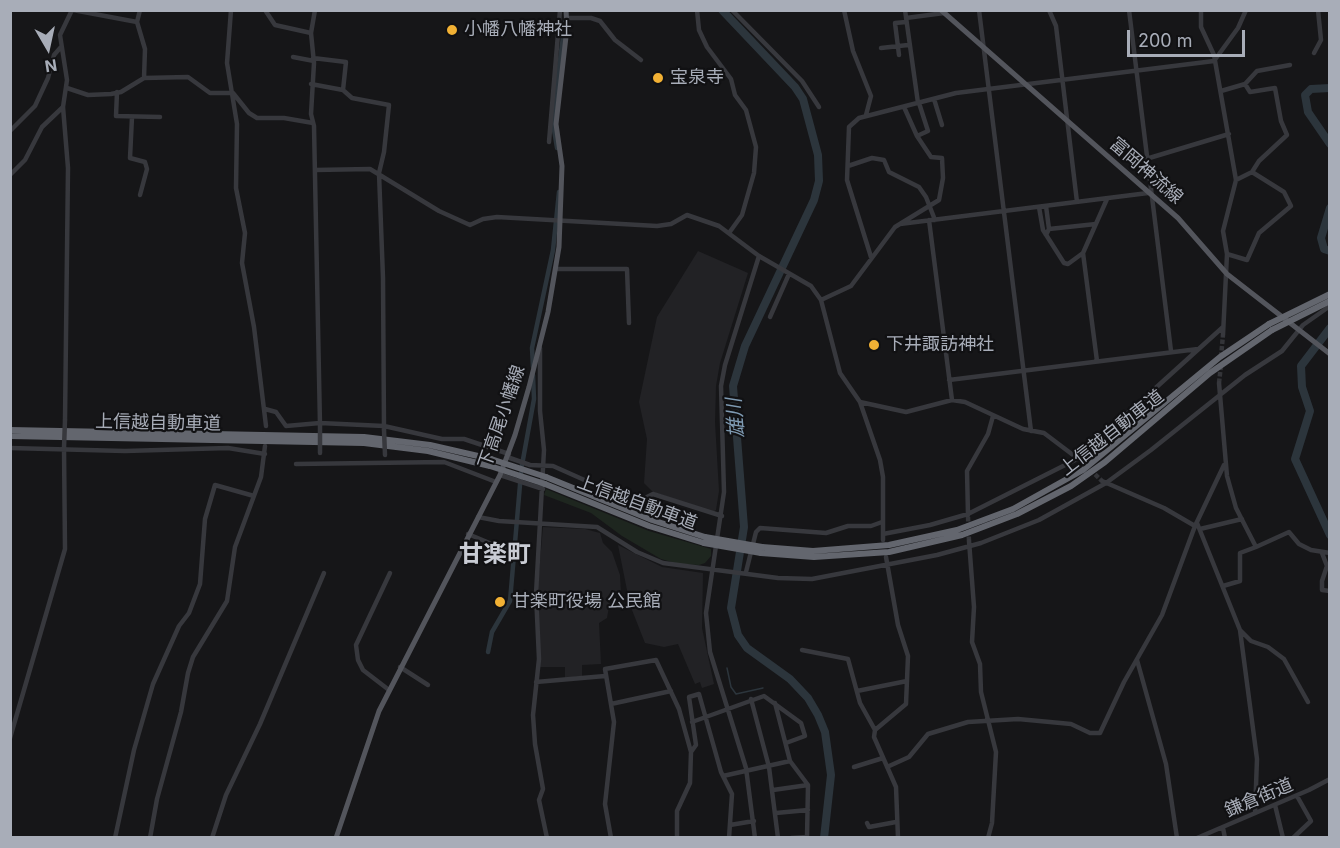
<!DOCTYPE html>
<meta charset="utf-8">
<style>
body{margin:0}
#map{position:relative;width:1340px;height:848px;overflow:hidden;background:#161618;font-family:Inter,sans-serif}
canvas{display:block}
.frame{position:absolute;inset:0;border:12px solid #a8adb8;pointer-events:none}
.north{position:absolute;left:18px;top:18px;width:60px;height:60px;-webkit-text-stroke:4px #111113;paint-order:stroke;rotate:171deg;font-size:16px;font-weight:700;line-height:24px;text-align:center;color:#a8adb8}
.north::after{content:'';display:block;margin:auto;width:21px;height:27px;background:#a8adb8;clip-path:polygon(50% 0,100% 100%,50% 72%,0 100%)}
.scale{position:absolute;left:1127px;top:30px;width:118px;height:27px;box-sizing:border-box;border:3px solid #a8adb8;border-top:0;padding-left:8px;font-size:18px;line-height:21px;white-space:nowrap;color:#a8adb8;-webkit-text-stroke:4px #111113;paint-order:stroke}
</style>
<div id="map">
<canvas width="1340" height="848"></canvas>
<div class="frame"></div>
<div class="north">N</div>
<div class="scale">200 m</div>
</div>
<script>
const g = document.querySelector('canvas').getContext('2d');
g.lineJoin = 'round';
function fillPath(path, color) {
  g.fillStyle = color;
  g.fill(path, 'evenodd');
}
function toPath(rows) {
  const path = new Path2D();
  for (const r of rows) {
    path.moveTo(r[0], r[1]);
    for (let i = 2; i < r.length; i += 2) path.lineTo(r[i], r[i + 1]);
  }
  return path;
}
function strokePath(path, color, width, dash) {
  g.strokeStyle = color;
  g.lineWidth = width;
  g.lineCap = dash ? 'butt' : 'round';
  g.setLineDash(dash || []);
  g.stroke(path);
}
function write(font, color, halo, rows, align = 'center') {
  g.font = font + ' Inter,"Noto Sans JP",sans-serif';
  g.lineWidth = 4.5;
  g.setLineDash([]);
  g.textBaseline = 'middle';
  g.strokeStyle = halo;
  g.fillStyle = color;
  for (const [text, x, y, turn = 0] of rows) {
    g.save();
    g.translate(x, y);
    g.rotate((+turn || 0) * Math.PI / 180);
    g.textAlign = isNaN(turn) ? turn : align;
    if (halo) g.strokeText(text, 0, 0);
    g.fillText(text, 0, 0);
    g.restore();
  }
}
fillPath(toPath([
 [698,251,748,273,720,363,716,386,715,422,719,491,716,510,713,512,653,492,644,483,647,439,639,402,657,317],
 [543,527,585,529,600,533,603,543,612,552,620,575,621,594,611,595,607,618,599,623,601,664,582,665,582,676,565,678,565,667,539,667,537,596],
 [618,545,662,567,703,573,702,628,714,684,702,688,700,682,695,684,678,644,664,647,645,643,630,605]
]), '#222225');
fillPath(toPath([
 [546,489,649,531,711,549,711,556,705,563,699,565,679,564,661,559,622,536,591,513,544,495]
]), '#1e261f');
strokePath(toPath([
 [727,668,731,687,736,694,763,688]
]), '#2c353c', 1.5);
strokePath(toPath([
 [557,148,554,130,554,105,565,22],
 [533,367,532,348,553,250,559,192],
 [522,465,534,399,533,375],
 [488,652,492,632,510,601,521,473]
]), '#2c353c', 4.5);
strokePath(toPath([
 [722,10,795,87,803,99,818,155,819,181,814,200,745,346,733,386,744,527,731,608,738,635,747,648,790,679,808,698,818,715,825,732,831,775,824,838],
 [1330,88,1311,89,1305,95,1308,112,1330,144],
 [1330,208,1321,238,1324,249,1330,251],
 [1330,328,1301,366,1302,387,1310,411,1295,459,1330,535]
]), '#2c353c', 8);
strokePath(toPath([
 [1221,357,1223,335],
 [1219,383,1221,365],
 [1081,461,1102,481],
 [968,517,969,541]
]), '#333438', 4.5, [4.5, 2]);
strokePath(toPath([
 [73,10,137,22],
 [140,10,137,22,145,49,144,78],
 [231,10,227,63,237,124,236,188,245,233,242,263,254,327,266,426],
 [265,10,275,25,311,33],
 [315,10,311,33,314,63,311,114,314,126,320,425],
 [697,10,699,30,707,47,731,79,735,95,746,110,756,147,754,173,742,215,729,233],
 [732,10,802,81,819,107],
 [844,10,853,51,871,96,866,115],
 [905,10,918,103],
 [979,10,1031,431],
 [1049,10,1056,26,1077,202],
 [1129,10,1171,351],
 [1201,10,1201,27,1214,55,1236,180,1223,231,1227,254,1223,335],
 [568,18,591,18,600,21,615,40,641,60],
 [906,18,944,13],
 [881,48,908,45],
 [1314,53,1321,40,1318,10],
 [899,55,895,23,906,22],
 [293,57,314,61],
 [313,58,346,62,343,90],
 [311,84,343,90,352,98,389,105,384,152,379,173,383,278,384,430],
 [1245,84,1250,92,1275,88,1281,121,1287,135,1259,161,1252,172],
 [67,88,88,95,111,94,121,92,144,78,188,77,210,93,233,93,249,113,257,118,284,118,313,123],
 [1221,91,1245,84,1257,71,1290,65],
 [117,92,116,116,160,117],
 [934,99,942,125],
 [132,117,130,158,145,162,147,169,140,195],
 [10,131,35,106,48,78,54,55,61,47],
 [917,136,928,131,919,103],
 [549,142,560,10],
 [1146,159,1229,134],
 [848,166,872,158,884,160,889,172,919,187,926,197,935,220],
 [315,170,370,169,439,211,470,225,483,219,497,217,657,226,671,224,687,215,719,226,759,256,811,286,821,300,840,373,860,402,880,460,883,477,883,540],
 [10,175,25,160,42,127,63,107],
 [1046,206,1049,229],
 [1039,207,1043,230,1064,263,1068,264,1083,253,1107,199],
 [929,220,952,400],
 [900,224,1148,193],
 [1046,235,1049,229,1096,224],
 [1083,253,1097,361],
 [1227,254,1247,260,1259,233,1291,206,1284,192,1252,172,1236,180],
 [871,257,847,180,849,127,859,118,956,93,1214,61,1238,28,1246,10],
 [556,269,627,269,629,323],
 [821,300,851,286,895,227,939,200,943,178,942,158,931,157,917,136,904,107],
 [770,317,789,274],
 [540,348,540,411,544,450,536,594,539,659,533,715,535,744,543,789,539,800,547,838],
 [949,380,1198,349],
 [1219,383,1227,476,1236,508,1256,547,1289,532,1299,544,1311,550,1330,553],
 [860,402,906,412,952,400,965,402,1023,429,1044,433,1081,461],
 [265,409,276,412,286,426,320,423,384,426,442,439,464,439,509,454],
 [65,420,68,168,63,107,67,80,60,35,72,10],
 [10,448,125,451,228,448,265,454],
 [507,457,530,465,553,466,618,495],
 [296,464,444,462,496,482],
 [500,475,543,489],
 [1102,481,1164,508,1195,526],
 [647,497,653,494,722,516],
 [968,515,967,471,988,434,993,416],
 [478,517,499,521,597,527,637,552,663,563,778,578,812,579,937,555,981,543,1039,520,1106,483,1151,450,1245,375,1282,351,1303,325,1330,306],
 [1197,523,1240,630,1257,759,1255,813],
 [1200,529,1242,519],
 [468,534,511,552],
 [883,534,930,525,968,514,1077,459,1223,327],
 [969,541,974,607,972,642,980,664,981,692,996,752,992,823,988,838],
 [1322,553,1327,566,1322,581,1322,590,1330,591],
 [746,572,756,532,760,528,826,533,848,526,871,526,882,522],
 [1223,586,1240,581,1240,553,1256,547],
 [1240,630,1251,641,1268,647,1284,659,1308,702],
 [802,650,848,659,860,703,875,730,874,737,896,787,898,838],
 [1137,660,1166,764,1177,838],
 [400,667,428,685],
 [536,682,605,676],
 [389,690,363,670,358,660,356,645,390,573],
 [857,691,907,681],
 [751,699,769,767,778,838],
 [775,703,790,761,808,785,807,838],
 [611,704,671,691],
 [692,722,764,696,801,723,805,736,786,743],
 [875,730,906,704,908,656,898,625,886,557],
 [10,738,65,549,64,448],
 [691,752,696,745,689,697,699,694,721,772,732,794,729,838],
 [854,767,883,758],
 [887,767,909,757,928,734,968,722,1018,719,1071,724,1090,733,1100,733,1124,682,1162,615,1195,526,1224,465],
 [723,776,790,761],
 [773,790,808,785],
 [1275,805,1283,838],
 [776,813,808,810],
 [867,823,869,827,896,822],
 [730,825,754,821],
 [1223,828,1225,838],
 [115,838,134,750,153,684,179,626,189,613,200,584,205,519,215,485,254,496],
 [150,838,157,799,181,712,188,673,193,657,227,601,235,547,261,477,265,446],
 [212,838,226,795,260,724,324,573],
 [611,838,605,804,614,722,605,669,656,660,679,709,691,752,690,783,677,811,677,838],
 [755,838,746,768,710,652,706,613,724,492,721,386,725,365,759,256],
 [791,838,807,837],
 [1197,838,1309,790,1330,779],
 [1293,838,1311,821,1297,796]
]), '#37383d', 4.5);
strokePath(toPath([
 [941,10,1178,218,1227,274,1330,354],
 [336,838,379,711,500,475,515,435,529,387,548,312,559,247,562,166,556,124,567,28,566,10]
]), '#53555c', 5);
strokePath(toPath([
 [10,430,364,437,430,445,491,459],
 [10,436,364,443,428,451,490,466],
 [546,477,652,520,705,537],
 [545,484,649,526,704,543],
 [762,547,813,551,889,545,957,530,1013,509,1083,470,1220,357,1269,324],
 [761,553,814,557,889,552,962,535,1017,514,1071,486,1105,462,1210,373,1272,330]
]), '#63666e', 6);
strokePath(toPath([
 [320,425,320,453],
 [384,430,385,455],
 [64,448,65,420]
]), '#37383d', 4.5);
strokePath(toPath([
 [1269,324,1330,294],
 [1272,330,1330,301],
 [491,459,546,477],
 [490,466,545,484],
 [705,537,762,547],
 [704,543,761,553]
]), '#63666e', 6);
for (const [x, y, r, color] of [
 [452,30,6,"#f2b134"],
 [658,78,6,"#f2b134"],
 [874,345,6,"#f2b134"],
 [500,602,6,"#f2b134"]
]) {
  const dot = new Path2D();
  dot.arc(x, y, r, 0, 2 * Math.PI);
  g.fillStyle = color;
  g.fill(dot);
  strokePath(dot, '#111113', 2);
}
write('18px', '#a8adb8', '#111113', [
 ["小幡八幡神社",464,30],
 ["宝泉寺",670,78],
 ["下井諏訪神社",886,345],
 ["甘楽町役場 公民館",512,602]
], 'left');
write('18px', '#a8adb8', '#111113', [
 ["富岡神流線",1146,171,41],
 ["下高尾小幡線",502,417,-71],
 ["上信越自動車道",158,423,1],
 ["上信越自動車道",1112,433,-38],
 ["上信越自動車道",637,503,20],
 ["鎌倉街道",1259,798,-23]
]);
write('italic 20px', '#7f9bb3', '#111113', [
 ["雄川",736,418,-95]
]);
write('bold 24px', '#c9ccd4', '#111113', [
 ["甘楽町",495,555]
]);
</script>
